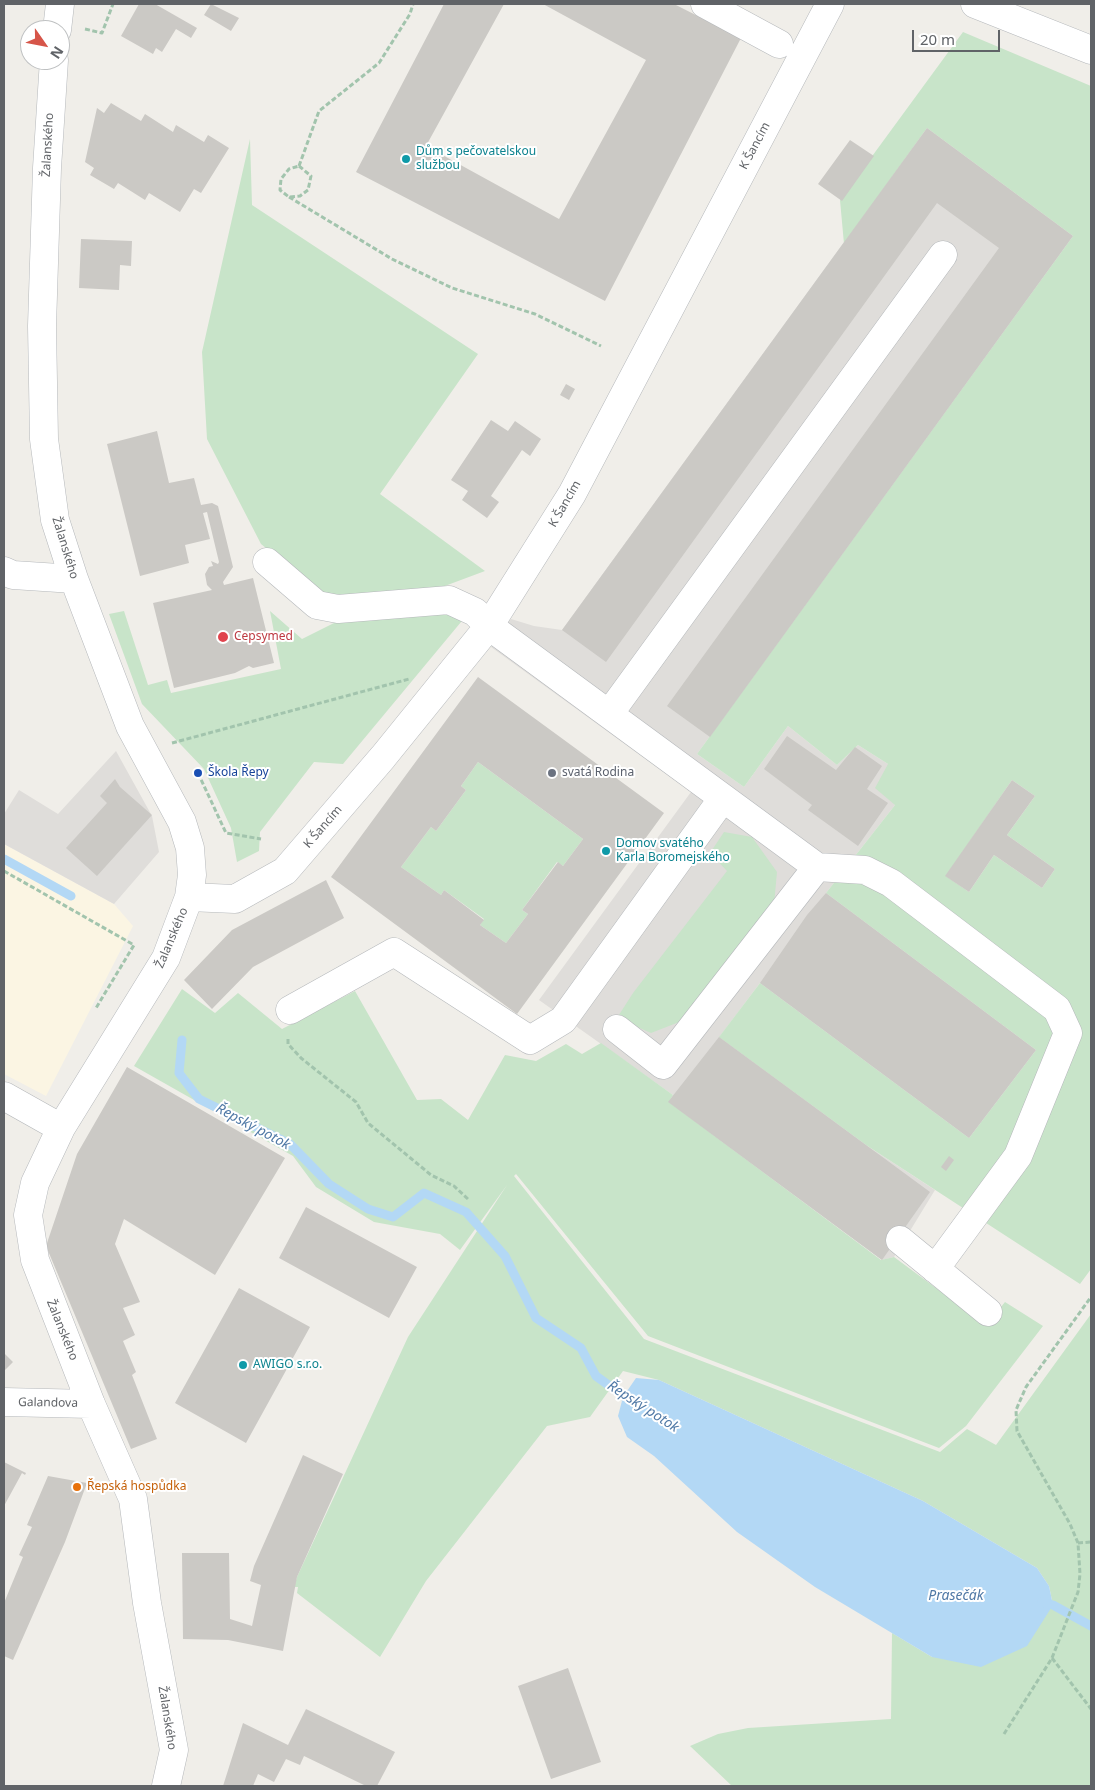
<!DOCTYPE html>
<meta charset="utf-8">
<style>
body{margin:0}
#map{position:relative;width:1095px;height:1790px;overflow:hidden;background:#f0eee9;font-family:"Noto Sans",sans-serif}
canvas{display:block}
.frame{position:absolute;inset:0;border:5px solid #606367;pointer-events:none}
.north{position:absolute;left:20px;top:20px;width:50px;height:50px;box-sizing:border-box;background:#fff;border:1px solid #bfc1c2;border-radius:50%;rotate:123deg;font-size:14px;font-weight:700;line-height:20px;text-align:center;color:#606367}
.north::after{content:'';display:block;margin:auto;width:18px;height:22px;background:#d65549;clip-path:polygon(50% 0,100% 100%,50% 72%,0 100%)}
.scale{position:absolute;left:912px;top:30px;width:88px;height:22px;box-sizing:border-box;border:2px solid #606367;border-top:0;padding-left:6px;font-size:15px;line-height:18px;white-space:nowrap;color:#606367;-webkit-text-stroke:4px #fff;paint-order:stroke}
</style>
<div id="map">
<canvas width="1095" height="1790"></canvas>
<div class="frame"></div>
<div class="north">N</div>
<div class="scale">20 m</div>
</div>
<script>
const g = document.querySelector('canvas').getContext('2d');
g.lineJoin = 'round';
function fillPath(path, color) {
  g.fillStyle = color;
  g.fill(path, 'evenodd');
}
function toPath(rows) {
  const path = new Path2D();
  for (const r of rows) {
    path.moveTo(r[0], r[1]);
    for (let i = 2; i < r.length; i += 2) path.lineTo(r[i], r[i + 1]);
  }
  return path;
}
function strokePath(path, color, width, dash) {
  g.strokeStyle = color;
  g.lineWidth = width;
  g.lineCap = dash ? 'butt' : 'round';
  g.setLineDash(dash || []);
  g.stroke(path);
}
function write(font, color, halo, rows, align = 'center') {
  g.font = font + ' "Noto Sans",sans-serif';
  g.lineWidth = 4;
  g.setLineDash([]);
  g.textBaseline = 'middle';
  g.strokeStyle = halo;
  g.fillStyle = color;
  for (const [text, x, y, turn = 0] of rows) {
    g.save();
    g.translate(x, y);
    g.rotate((+turn || 0) * Math.PI / 180);
    g.textAlign = isNaN(turn) ? turn : align;
    if (halo) g.strokeText(text, 0, 0);
    g.fillText(text, 0, 0);
    g.restore();
  }
}
fillPath(toPath([
 [4,844,114,904,133,926,46,1096,4,1074]
]), '#fbf5e3');
fillPath(toPath([
 [927,128,1073,236,697,754,744,787,788,726,837,765,858,745,888,764,895,805,826,893,1036,1050,969,1138,760,983,720,1036,866,1145,935,1190,894,1257,882,1260,668,1102,673,1095,539,1000,691,792,491,647,511,619,534,626,562,630],
 [116,751,152,816,159,852,114,904,4,844,4,814,19,790,58,814]
]), '#dfddda');
fillPath(toPath([
 [963,32,1091,86,1091,1269,1080,1284,866,1145,719,1037,760,983,969,1138,1036,1050,826,893,895,805,875,788,888,764,858,745,837,765,788,726,744,787,697,754,1073,236,927,128,844,244,840,200],
 [1012,780,1035,796,1007,835,1055,869,1042,888,994,855,969,892,946,876],
 [250,139,252,205,478,354,380,494,485,571,418,596,331,601,261,544,207,439,202,352],
 [452,608,466,616,343,764,314,762,260,832,259,851,237,862,231,828,204,769,142,704,109,614,124,611,148,685,167,680,171,693,281,669,270,611,302,639,342,619],
 [478,762,583,839,563,866,557,862,522,910,528,914,506,943,480,925,484,919,444,890,441,895,401,867,431,827,436,831,466,790,461,786],
 [724,832,752,837,777,872,774,905,687,1019,651,1033,617,1018,633,993,727,871,710,853],
 [182,989,215,1013,238,993,282,1029,355,991,417,1100,441,1099,468,1120,505,1055,536,1061,566,1044,582,1054,601,1043,673,1095,669,1102,881,1260,894,1257,986,1325,1005,1302,1043,1326,966,1426,939,1448,648,1336,516,1174,514,1176,644,1339,940,1452,967,1429,996,1445,1091,1314,1091,1786,732,1786,690,1746,718,1734,748,1728,891,1719,892,1633,932,1657,1053,1605,1049,1586,1037,1568,923,1501,659,1380,623,1371,590,1417,547,1426,426,1581,380,1657,297,1593,298,1587,294,1587,297,1577,408,1337,507,1185,460,1250,440,1234,374,1222,316,1187,293,1156,134,1066]
]), '#c8e4c9');
fillPath(toPath([
 [636,1378,659,1380,923,1501,1037,1568,1049,1586,1053,1605,1027,1646,981,1667,932,1657,815,1587,737,1532,654,1456,627,1437,618,1416,623,1397]
]), '#b3d8f5');
strokePath(toPath([
 [4,859,71,896],
 [182,1040,179,1073,199,1099,290,1144,329,1184,368,1209,393,1217,424,1193,466,1212,505,1256,536,1318,581,1348,596,1376,633,1403],
 [1042,1602,1053,1605,1091,1626]
]), '#b3d8f5', 9);
fillPath(toPath([
 [139,4,155,4,197,28,191,38,176,29,162,52,156,48,153,54,121,36],
 [211,4,239,18,231,31,204,15],
 [444,4,504,4,426,146,559,219,646,60,543,4,674,4,741,38,605,301,356,172],
 [111,103,141,121,145,114,173,132,176,125,204,142,208,135,229,148,201,193,194,189,180,212,149,193,145,200,118,183,114,189,90,175,94,168,85,162,97,108,104,113],
 [927,128,1073,236,710,737,667,706,999,248,937,203,606,662,562,630],
 [850,140,874,156,842,201,818,184],
 [81,239,132,241,131,266,120,265,119,290,79,288],
 [566,384,575,389,569,400,560,395],
 [491,420,508,431,515,421,541,439,530,456,522,450,491,496,499,502,487,518,462,500,468,491,451,480],
 [157,431,169,483,194,478,201,505,212,503,218,506,233,567,223,582,224,585,253,578,274,663,253,668,249,666,235,673,174,688,153,603,212,590,207,585,205,574,209,567,213,566,211,561,218,564,219,562,207,512,203,513,210,539,185,545,189,563,140,576,107,444],
 [478,677,664,813,517,1014,331,877],
 [478,762,583,839,563,866,558,862,522,910,528,914,506,943,480,925,484,920,444,890,441,895,401,867,431,827,436,831,466,790,461,786],
 [787,736,836,770,855,747,882,766,867,789,888,803,858,846,808,810,812,805,764,769],
 [115,779,120,787,152,815,97,876,66,848,107,803,100,796],
 [1012,780,1035,796,1007,835,1055,869,1042,888,994,855,969,892,945,876],
 [326,880,344,918,253,967,212,1009,184,980,232,930],
 [826,893,1036,1050,969,1138,760,983,807,915],
 [719,1037,930,1192,882,1260,668,1102],
 [127,1067,285,1158,215,1275,124,1219,115,1244,140,1302,123,1308,135,1335,123,1341,136,1372,132,1375,157,1439,131,1449,46,1246,77,1154],
 [949,1156,954,1160,946,1171,941,1167],
 [306,1207,417,1267,389,1318,279,1258],
 [239,1288,310,1327,246,1443,175,1403],
 [4,1353,13,1362,4,1371],
 [303,1455,343,1474,297,1577,283,1651,228,1640,183,1639,182,1553,229,1553,230,1619,252,1626,261,1585,250,1581,254,1566],
 [4,1462,26,1473,25,1475,22,1473,4,1506],
 [48,1476,87,1483,65,1542,13,1660,4,1656,4,1603,23,1557,19,1555,32,1527,27,1525],
 [568,1668,601,1762,551,1779,518,1686],
 [306,1709,395,1752,377,1786,366,1786,304,1756,300,1765,286,1759,274,1782,258,1774,253,1786,223,1786,243,1723,288,1745]
]), '#cbc9c5');
const minor = toPath([
 [705,4,779,44],
 [975,4,1091,50],
 [57,30,60,4],
 [54,60,47,168,42,326,44,439,55,520,74,579,130,726,182,822,190,848,192,875,189,897,166,958,61,1128,35,1183,28,1215,35,1260,91,1404,133,1499,147,1603,174,1750,166,1786],
 [267,562,317,605,338,609,449,600,475,612,489,626,817,867,663,1065,617,1029],
 [4,571,13,575,74,579],
 [609,714,943,255],
 [817,867,865,870,891,883,1057,1009,1068,1033,1018,1156,935,1269],
 [189,897,235,899,285,871,383,757,489,626,572,494,830,4],
 [290,1010,394,952,530,1040,563,1020,723,798],
 [4,1096,61,1128],
 [900,1240,988,1312],
 [4,1402,91,1404]
]);
strokePath(minor, '#b5b8bb', 29);
strokePath(toPath([
 [85,29,102,33,113,4],
 [299,166,319,111,379,63,410,14,413,4],
 [299,166,311,176,308,190,300,196,289,197,280,190,281,179,289,169,299,166],
 [289,197,392,259,452,288,535,314,601,346],
 [172,743,409,679],
 [198,773,226,833,261,839],
 [4,871,134,945,96,1008],
 [288,1039,288,1044,301,1058,356,1102,368,1123,431,1175,454,1186,469,1200],
 [1078,1543,1091,1542],
 [1052,1658,1091,1709],
 [1004,1734,1052,1658,1078,1592,1080,1574,1078,1543,1070,1524,1017,1431,1016,1410,1026,1387,1091,1297]
]), '#a2c4ad', 3, [5, 2.5]);
strokePath(minor, '#fff', 28);
for (const [x, y, r, color] of [
 [406,159,5,"#0f9aa8"],
 [223,637,6,"#e0444e"],
 [198,773,5,"#1a4fb4"],
 [552,773,5,"#6b7280"],
 [606,851,5,"#0f9aa8"],
 [243,1365,5,"#0f9aa8"],
 [77,1487,5,"#e8710a"]
]) {
  const dot = new Path2D();
  dot.arc(x, y, r, 0, 2 * Math.PI);
  g.fillStyle = color;
  g.fill(dot);
  strokePath(dot, '#fff', 2);
}
write('12px', '#606367', '#fff', [
 ["Žalanského",48,145,-87],
 ["K Šancím",755,146,-62],
 ["K Šancím",565,504,-60],
 ["Žalanského",65,548,73],
 ["K Šancím",323,827,-49],
 ["Žalanského",172,938,-67],
 ["Žalanského",62,1330,68],
 ["Galandova",48,1403,1],
 ["Žalanského",167,1718,81]
]);
write('12px', '#0d838f', '#fff', [
 ["Dům s pečovatelskou",416,152],
 ["službou",416,166],
 ["Domov svatého",616,844],
 ["Karla Boromejského",616,858],
 ["AWIGO s.r.o.",253,1365]
], 'left');
write('12px', '#be3a42', '#fff', [
 ["Cepsymed",234,637]
], 'left');
write('12px', '#164399', '#fff', [
 ["Škola Řepy",208,773]
], 'left');
write('12px', '#5b616d', '#fff', [
 ["svatá Rodina",562,773]
], 'left');
write('12px', '#c56008', '#fff', [
 ["Řepská hospůdka",87,1487]
], 'left');
write('italic 14px', '#5079a6', '#fff', [
 ["Řepský potok",253,1127,28],
 ["Řepský potok",643,1407,33],
 ["Prasečák",956,1596]
]);
</script>
